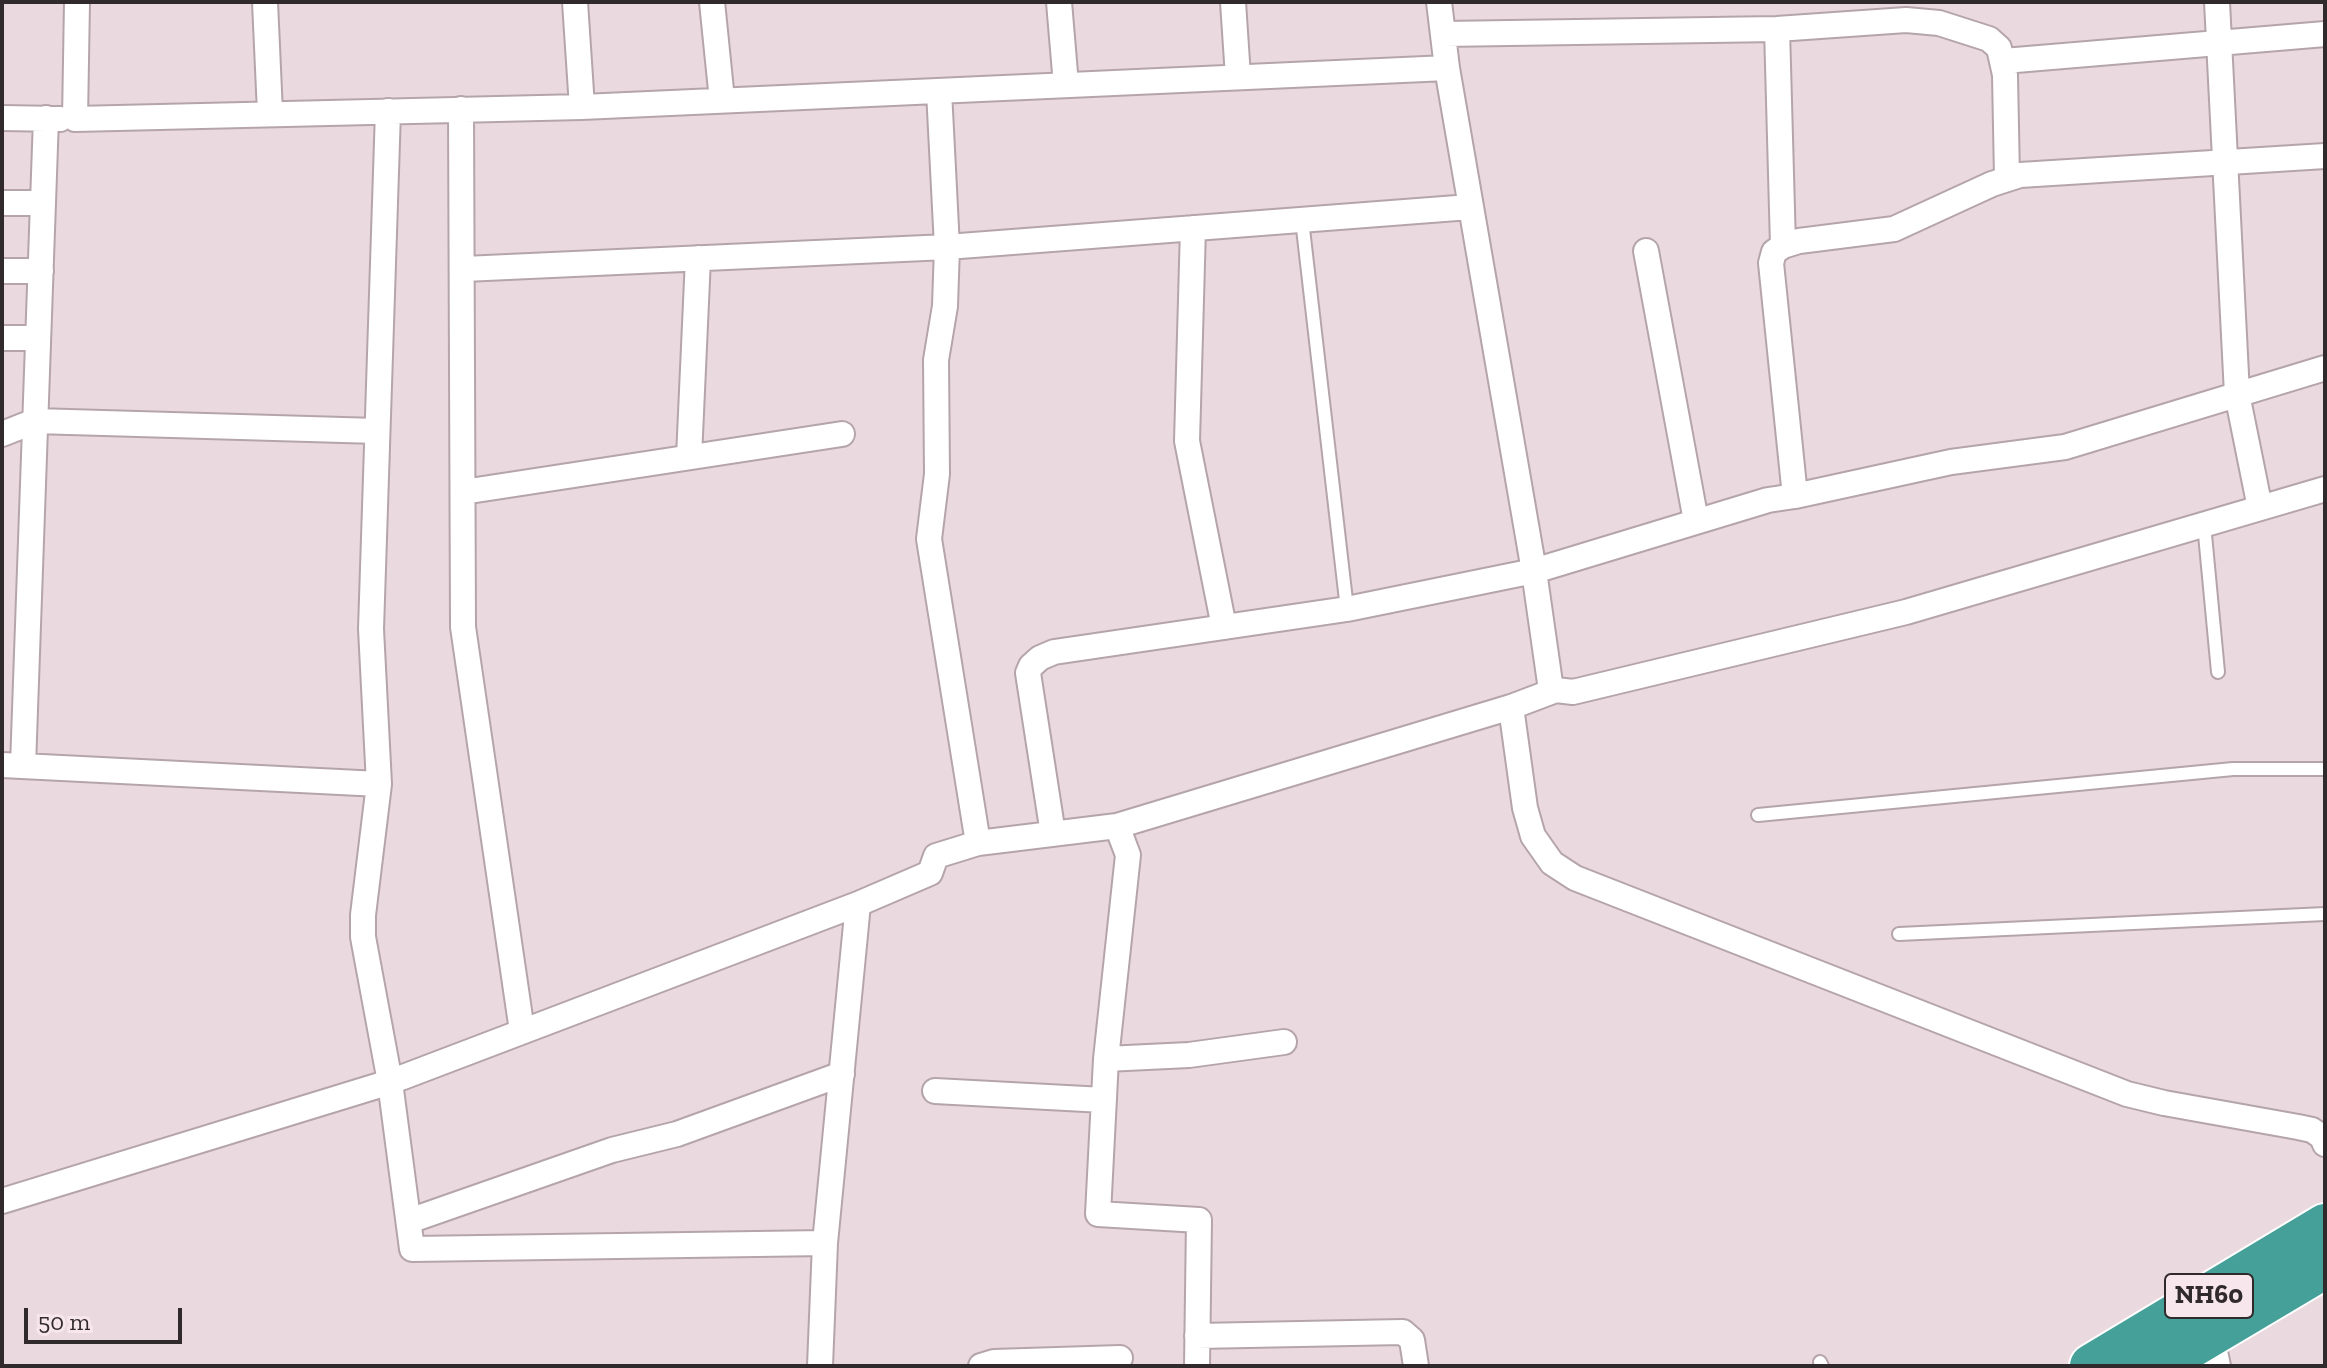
<!DOCTYPE html>
<style>
body{margin:0}
#map{position:relative;width:2327px;height:1368px;overflow:hidden;background:#ead9df;font-family:"Zilla Slab",serif}
canvas{display:block}
.frame{position:absolute;inset:0;border:4px solid #312a2c;pointer-events:none}
.scale{position:absolute;left:24px;top:1308px;width:158px;height:36px;box-sizing:border-box;border:4px solid #312a2c;border-top:0;padding-left:10px;font-size:24px;line-height:28px;white-space:nowrap;color:#312a2c;-webkit-text-stroke:6px #f7e6ec;paint-order:stroke}
</style>
<div id="map">
<canvas width="2327" height="1368"></canvas>
<div class="frame"></div>
<div class="scale">50 m</div>
</div>
<script>
const g = document.querySelector('canvas').getContext('2d');
g.lineJoin = 'round';
function toPath(rows) {
  const path = new Path2D();
  for (const r of rows) {
    path.moveTo(r[0], r[1]);
    for (let i = 2; i < r.length; i += 2) path.lineTo(r[i], r[i + 1]);
  }
  return path;
}
function strokePath(path, color, width, dash) {
  g.strokeStyle = color;
  g.lineWidth = width;
  g.lineCap = dash ? 'butt' : 'round';
  g.setLineDash(dash || []);
  g.stroke(path);
}
function write(font, color, halo, rows, align = 'center') {
  g.font = font + ' "Zilla Slab",serif';
  g.lineWidth = 6;
  g.setLineDash([]);
  g.textBaseline = 'middle';
  g.strokeStyle = halo;
  g.fillStyle = color;
  for (const [text, x, y, turn = 0] of rows) {
    g.save();
    g.translate(x, y);
    g.rotate((+turn || 0) * Math.PI / 180);
    g.textAlign = isNaN(turn) ? turn : align;
    if (halo) g.strokeText(text, 0, 0);
    g.fillText(text, 0, 0);
    g.restore();
  }
}
const lane = toPath([
 [1302,220,1347,609],
 [2204,524,2218,672],
 [1758,815,2233,769,2325,769],
 [1899,934,2325,914],
 [1820,1362,1822,1366]
]);
const street = toPath([
 [77,2,75,119,582,107,1447,68],
 [265,2,270,113],
 [575,2,582,107],
 [712,2,722,100],
 [1059,2,1066,85],
 [1233,2,1238,77],
 [1439,2,1447,68,1534,571,1550,683,1556,690,1573,692,1906,612,2325,489],
 [2217,2,2237,394,2260,508],
 [1777,29,1783,246],
 [1443,34,1777,29,1906,20,1939,23,1989,39,1999,48,2005,75,2007,178],
 [2004,61,2325,34],
 [939,91,947,247,945,306,936,360,937,474,929,539,978,843],
 [461,109,463,627,522,1031],
 [2,118,60,119],
 [2,203,43,203],
 [1193,228,1187,441,1224,627],
 [1646,251,1696,521],
 [464,269,947,247,1470,207],
 [2,271,41,271],
 [2,338,38,338],
 [2,434,35,421,377,431],
 [689,457,698,258],
 [463,492,842,434],
 [1795,496,1771,263,1774,252,1783,246,1799,241,1894,229,1992,184,2020,175,2325,156],
 [1511,707,1525,808,1533,836,1552,863,1575,878,2127,1094,2164,1103,2298,1127,2312,1130,2322,1137,2325,1144],
 [2,765,379,784],
 [23,766,46,118],
 [1117,826,1511,707,1556,690],
 [1053,834,1028,673,1031,666,1040,658,1054,652,1347,609,1534,571,1768,500,1795,496,1951,462,2065,447,2325,368],
 [1106,1059,1189,1055,1284,1042],
 [935,1091,1104,1100],
 [2,1201,390,1082,363,937,363,915,379,784,371,629,388,111],
 [409,1221,612,1150,677,1134,842,1074],
 [825,1243,858,904],
 [2211,1333,2218,1366],
 [1197,1336,1403,1332,1412,1340,1416,1366],
 [820,1366,825,1243,412,1249,390,1082,858,904,930,873,936,856,978,843,1117,826,1128,855,1106,1059,1098,1214,1199,1220,1197,1366],
 [981,1366,994,1362,1120,1358]
]);
const highway = toPath([
 [2092,1366,2325,1226],
 [2157,1366,2325,1266]
]);
strokePath(lane, '#b5a5ab', 16);
strokePath(street, '#b5a5ab', 28);
strokePath(highway, '#fff', 48);
strokePath(lane, '#fff', 12);
strokePath(street, '#fff', 24);
strokePath(highway, '#44a098', 44);
for (const [x, y, w] of [
 [2209,1296,88]
]) {
  const box = new Path2D();
  box.roundRect(x - w / 2, y - 22, w, 44, 6);
  g.fillStyle = '#f7e6ec';
  g.fill(box);
  strokePath(box, '#312a2c', 2);
}
write('bold 26px', '#312a2c', null, [
 ["NH60",2209,1296]
]);
</script>
